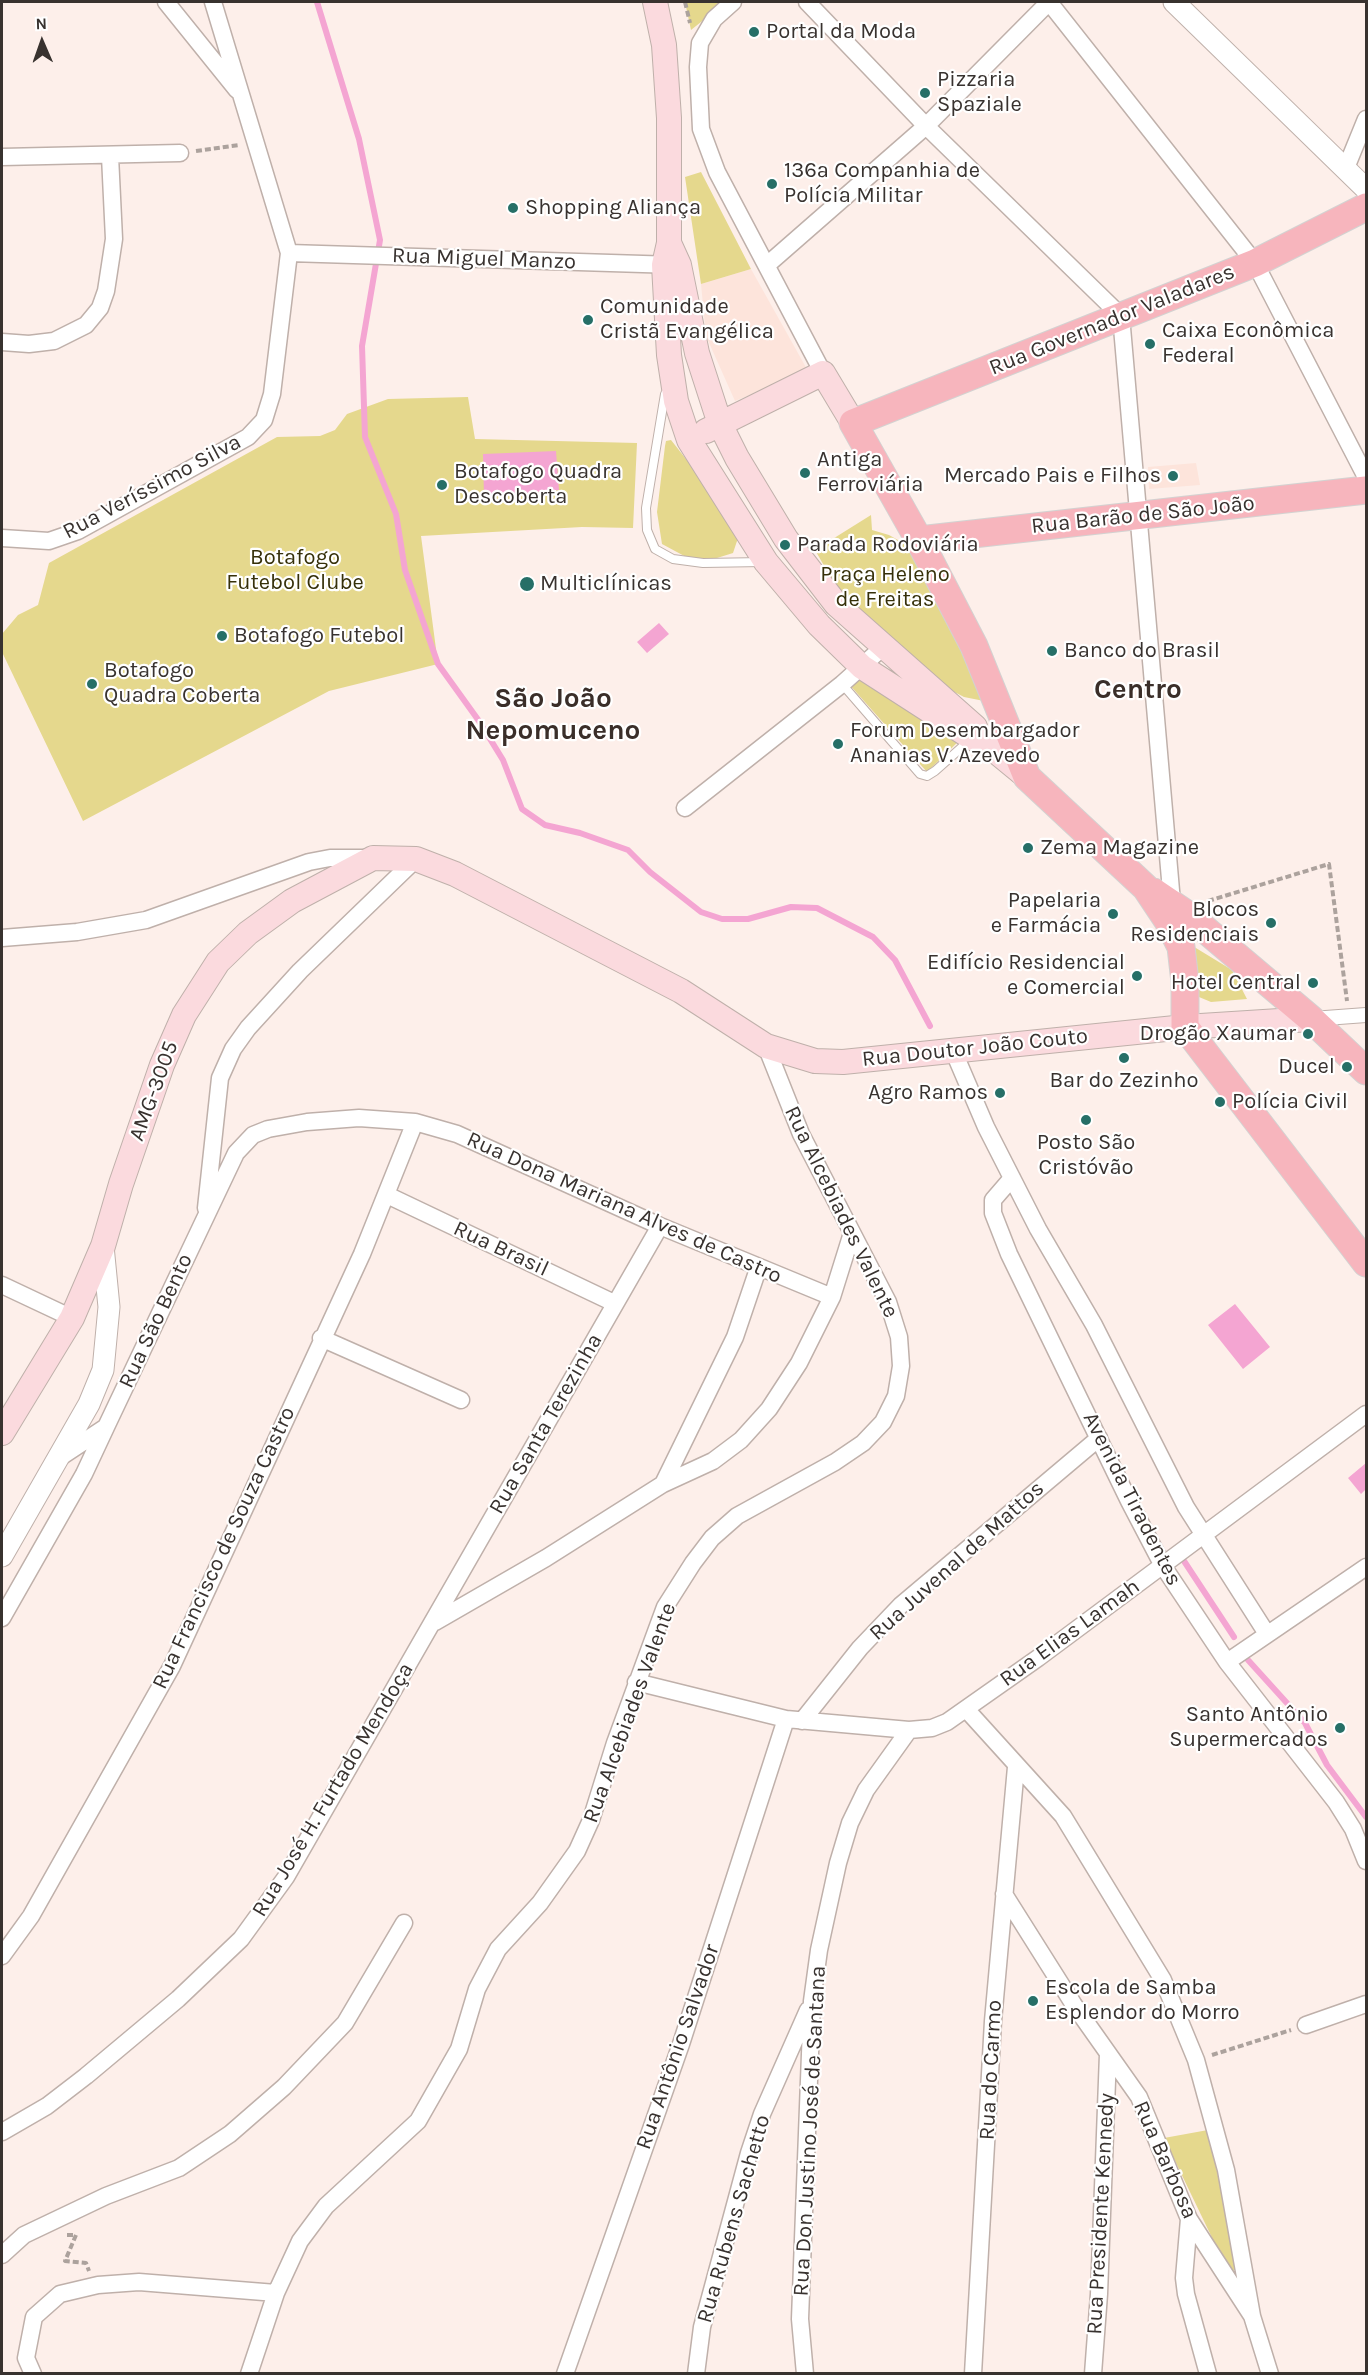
<!DOCTYPE html>
<meta charset="utf-8">
<style>
body{margin:0}
#map{position:relative;width:1368px;height:2375px;overflow:hidden;background:#fdefea;font-family:Karla,sans-serif}
canvas{display:block}
.frame{position:absolute;inset:0;border:3px solid #38322f;pointer-events:none}
.north{position:absolute;left:12px;top:12px;width:60px;height:60px;-webkit-text-stroke:4px #fff;paint-order:stroke;rotate:358deg;font-size:16px;font-weight:700;line-height:24px;text-align:center;color:#38322f}
.north::after{content:'';display:block;margin:auto;width:21px;height:27px;background:#38322f;clip-path:polygon(50% 0,100% 100%,50% 72%,0 100%)}
</style>
<div id="map">
<canvas width="1368" height="2375"></canvas>
<div class="frame"></div>
<div class="north">N</div>
</div>
<script>
const g = document.querySelector('canvas').getContext('2d');
g.lineJoin = 'round';
function fillPath(path, color) {
  g.fillStyle = color;
  g.fill(path, 'evenodd');
}
function toPath(rows) {
  const path = new Path2D();
  for (const r of rows) {
    path.moveTo(r[0], r[1]);
    for (let i = 2; i < r.length; i += 2) path.lineTo(r[i], r[i + 1]);
  }
  return path;
}
function strokePath(path, color, width, dash) {
  g.strokeStyle = color;
  g.lineWidth = width;
  g.lineCap = dash ? 'butt' : 'round';
  g.setLineDash(dash || []);
  g.stroke(path);
}
function write(font, color, halo, rows, align = 'center') {
  g.font = font + ' Karla,sans-serif';
  g.lineWidth = 4.5;
  g.setLineDash([]);
  g.textBaseline = 'middle';
  g.strokeStyle = halo;
  g.fillStyle = color;
  for (const [text, x, y, turn = 0] of rows) {
    g.save();
    g.translate(x, y);
    g.rotate((+turn || 0) * Math.PI / 180);
    g.textAlign = isNaN(turn) ? turn : align;
    if (halo) g.strokeText(text, 0, 0);
    g.fillText(text, 0, 0);
    g.restore();
  }
}
fillPath(toPath([
 [751,269,808,371,735,401,706,336,701,284],
 [1196,463,1200,485,1149,489,1148,467]
]), '#fde4db');
fillPath(toPath([
 [685,2,726,2,691,30],
 [701,172,751,269,701,284,685,177],
 [468,397,475,439,637,443,633,528,582,527,421,536,438,664,329,691,83,821,2,652,2,634,18,615,38,605,49,563,277,437,320,436,335,430,347,414,388,399],
 [671,440,741,529,733,553,717,558,688,558,662,544,657,512,665,446,666,441],
 [871,515,872,530,889,535,905,544,927,573,984,701,964,697,914,671,853,616,815,550],
 [868,675,963,737,927,772,848,683],
 [1191,945,1232,970,1247,999,1211,1002,1199,997,1192,986],
 [1208,2130,1238,2268,1229,2273,1164,2138]
]), '#e5d88d');
fillPath(toPath([
 [556,451,559,490,484,497,483,454],
 [659,623,669,634,647,653,637,642],
 [1235,1304,1270,1347,1243,1369,1208,1325],
 [1366,1463,1366,1489,1361,1494,1348,1478]
]), '#f4a5d2');
strokePath(toPath([
 [317,2,359,139,380,240,362,346,365,437,396,514,405,570,438,664,479,721,503,760,522,809,545,825,580,833,628,850,650,872,701,912,722,919,748,919,791,907,817,908,873,937,895,960,930,1026],
 [1182,1558,1234,1637],
 [1248,1660,1305,1723,1327,1765,1366,1817]
]), '#f4a5d2', 6);
const service = toPath([
 [665,394,646,508,647,530,655,549,673,559,703,563,763,562],
 [842,684,920,774,927,776,935,771,970,740]
]);
const pedestrian = toPath([
 [1312,1019,1366,1015]
]);
const minor = toPath([
 [166,2,237,90],
 [733,2,714,19,700,43,698,67,701,129,717,172,823,373],
 [807,2,926,126,1121,316,1172,902],
 [1049,2,1255,263,1366,477],
 [2,157,180,153],
 [1346,168,1366,119],
 [289,253,675,265],
 [767,265,926,126,1049,2],
 [2,342,29,344,54,341,86,325,100,308,106,291,114,239,110,156],
 [2,538,49,541,78,531,248,437,264,420,272,394,289,253,213,2],
 [685,808,842,684,882,648],
 [2,938,77,932,146,920,309,862,330,858,369,858],
 [953,1050,986,1127,1038,1229,1094,1325,1186,1507,1267,1634],
 [1012,1178,993,1200,993,1213,1009,1254,1129,1501,1163,1566,1227,1662,1336,1802,1353,1829,1366,1861],
 [387,1195,614,1303],
 [206,1208,220,1078,233,1049,248,1028,300,971,416,859],
 [2,1285,72,1318],
 [321,1338,461,1400],
 [59,1458,106,1427,236,1153,253,1135,268,1129,307,1122,359,1118,415,1122,457,1134,660,1226,832,1297],
 [663,1484,735,1337,758,1269],
 [2,1618,84,1474,106,1427],
 [435,1622,546,1558,663,1484,713,1461,741,1440,769,1409,799,1363,832,1297,852,1233],
 [1227,1662,1366,1567],
 [636,1682,786,1719,909,1730,932,1728,947,1722,1038,1658,1366,1414],
 [966,1709,1063,1816,1163,1980,1196,2060,1226,2170,1252,2316],
 [802,1721,860,1648,901,1605,1099,1438],
 [1004,1894,1074,2005,1139,2097,1189,2219,1252,2316,1270,2374],
 [2,1956,31,1916,172,1666,362,1254,415,1122],
 [1306,2025,1366,2004],
 [2,2132,47,2106,86,2076,178,1999,241,1939,286,1877,660,1226],
 [1189,2219,1184,2278,1186,2294,1208,2374],
 [2,2255,24,2235,106,2196,179,2168,230,2134,284,2087,345,2023,404,1923],
 [33,2374,26,2358,34,2317,60,2294,98,2285,139,2282,276,2293],
 [249,2374,276,2293,300,2241,326,2206,418,2121,459,2049,477,1989,498,1949,540,1903,577,1851,591,1820,615,1743,665,1607,693,1563,712,1538,737,1516,835,1462,863,1443,883,1422,896,1396,901,1366,899,1337,888,1302,801,1134,766,1046],
 [565,2374,681,2044,786,1719],
 [696,2374,702,2327,749,2153,762,2114,808,2010],
 [805,2374,800,2319,803,2239,812,2001,819,1950,838,1863,850,1823,866,1790,909,1730],
 [973,2374,993,2021,1016,1767],
 [1093,2374,1099,2294,1108,2054]
]);
const tertiary = toPath([
 [1174,2,1366,189],
 [2,1556,89,1404,103,1370,109,1307,103,1246]
]);
const secondary = toPath([
 [655,2,664,45,669,118,669,243,664,265,669,355,676,401,689,440,766,562,819,625,862,667,972,738,988,745,1027,777],
 [669,243,679,265,697,353,720,424,737,458,786,539,836,604,975,727],
 [706,431,823,373,853,423],
 [2,1433,72,1318,103,1246,121,1184,162,1065,184,1015,218,962,248,933,292,901,373,858,416,859,455,874,681,991,766,1046,815,1061,843,1062,1185,1027,1311,1019]
]);
const primary = toPath([
 [1366,207,1255,263,853,423,919,540,974,646,1027,777,1146,888,1168,921,1181,947,1185,982,1185,1027,1366,1263],
 [919,540,1366,490],
 [1154,892,1188,915,1311,1019,1366,1071]
]);
strokePath(service, '#bfb0aa', 10);
strokePath(pedestrian, '#bfb0aa', 16);
strokePath(minor, '#bfb0aa', 19);
strokePath(tertiary, '#bfb0aa', 23);
strokePath(secondary, '#bfb0aa', 26);
strokePath(primary, '#d3d2d1', 29);
strokePath(toPath([
 [685,2,690,23],
 [196,151,239,145],
 [1208,901,1329,864,1347,1001],
 [1212,2055,1291,2030],
 [67,2235,76,2235,65,2261,86,2263,89,2271]
]), '#aca29d', 4, [6, 3]);
strokePath(service, '#fff', 8);
strokePath(pedestrian, '#fff', 14);
strokePath(minor, '#fff', 16);
strokePath(tertiary, '#fff', 21);
strokePath(secondary, '#fbdade', 24);
strokePath(primary, '#f7b5bd', 27);
for (const [x, y, r, color] of [
 [754,32,6,"#266f67"],
 [925,93,6,"#266f67"],
 [772,184,6,"#266f67"],
 [513,208,6,"#266f67"],
 [588,320,6,"#266f67"],
 [1150,344,6,"#266f67"],
 [805,473,6,"#266f67"],
 [1173,476,6,"#266f67"],
 [442,485,6,"#266f67"],
 [785,545,6,"#266f67"],
 [527,584,8,"#266f67"],
 [222,636,6,"#266f67"],
 [1052,651,6,"#266f67"],
 [92,684,6,"#266f67"],
 [838,744,6,"#266f67"],
 [1028,848,6,"#266f67"],
 [1113,914,6,"#266f67"],
 [1271,923,6,"#266f67"],
 [1137,976,6,"#266f67"],
 [1313,983,6,"#266f67"],
 [1308,1034,6,"#266f67"],
 [1124,1058,6,"#266f67"],
 [1347,1067,6,"#266f67"],
 [1000,1093,6,"#266f67"],
 [1220,1102,6,"#266f67"],
 [1086,1120,6,"#266f67"],
 [1340,1728,6,"#266f67"],
 [1033,2001,6,"#266f67"]
]) {
  const dot = new Path2D();
  dot.arc(x, y, r, 0, 2 * Math.PI);
  g.fillStyle = color;
  g.fill(dot);
  strokePath(dot, '#fff', 2);
}
write('22px', '#38322f', '#fff', [
 ["Portal da Moda",766,32],
 ["Pizzaria",937,80],
 ["Spaziale",937,105],
 ["136ª Companhia de",784,171],
 ["Polícia Militar",784,196],
 ["Shopping Aliança",525,208],
 ["Comunidade",600,307],
 ["Cristã Evangélica",600,332],
 ["Caixa Econômica",1162,331],
 ["Federal",1162,356],
 ["Antiga",817,460],
 ["Ferroviária",817,485],
 ["Botafogo Quadra",454,472],
 ["Descoberta",454,497],
 ["Mercado Pais e Filhos",1161,476,"right"],
 ["Parada Rodoviária",797,545],
 ["Multiclínicas",540,584],
 ["Botafogo Futebol",234,636],
 ["Banco do Brasil",1064,651],
 ["Botafogo",104,671],
 ["Quadra Coberta",104,696],
 ["Forum Desembargador",850,731],
 ["Ananias V. Azevedo",850,756],
 ["Zema Magazine",1040,848],
 ["Papelaria",1101,901,"right"],
 ["e Farmácia",1101,926,"right"],
 ["Blocos",1259,910,"right"],
 ["Residenciais",1259,935,"right"],
 ["Edifício Residencial",1125,963,"right"],
 ["e Comercial",1125,988,"right"],
 ["Hotel Central",1301,983,"right"],
 ["Drogão Xaumar",1296,1034,"right"],
 ["Ducel",1335,1067,"right"],
 ["Bar do Zezinho",1124,1081,"center"],
 ["Agro Ramos",988,1093,"right"],
 ["Polícia Civil",1232,1102],
 ["Posto São",1086,1143,"center"],
 ["Cristóvão",1086,1168,"center"],
 ["Santo Antônio",1328,1715,"right"],
 ["Supermercados",1328,1740,"right"],
 ["Escola de Samba",1045,1988],
 ["Esplendor do Morro",1045,2013]
], 'left');
write('22px', '#38322f', '#fff', [
 ["Rua Miguel Manzo",484,259,2],
 ["Rua Governador Valadares",1112,320,-22],
 ["Rua Veríssimo Silva",152,487,-28],
 ["Rua Barão de São João",1143,515,-6],
 ["Rua Doutor João Couto",975,1048,-6],
 ["AMG-3005",154,1091,-70],
 ["Rua Dona Mariana Alves de Castro",624,1208,24],
 ["Rua Alcebiades Valente",841,1212,64],
 ["Rua Brasil",501,1249,25],
 ["Rua São Bento",156,1321,-65],
 ["Rua Santa Terezinha",546,1424,-60],
 ["Avenida Tiradentes",1132,1499,63],
 ["Rua Francisco de Souza Castro",224,1548,-65],
 ["Rua Juvenal de Mattos",957,1561,-42],
 ["Rua Elias Lamah",1070,1633,-36],
 ["Rua Alcebiades Valente",630,1713,-70],
 ["Rua José H. Furtado Mendoça",333,1790,-59],
 ["Rua Antônio Salvador",678,2047,-71],
 ["Rua do Carmo",991,2070,-87],
 ["Rua Don Justino José de Santana",810,2131,-87],
 ["Rua Barbosa",1165,2160,66],
 ["Rua Presidente Kennedy",1101,2214,-87],
 ["Rua Rubens Sachetto",734,2219,-74]
]);
write('22px', '#363009', '#fff', [
 ["Botafogo",295,558],
 ["Futebol Clube",295,583],
 ["Praça Heleno",885,575],
 ["de Freitas",885,600]
]);
write('bold 28px', '#3a2e29', '#fff', [
 ["Centro",1138,690],
 ["São João",553,699],
 ["Nepomuceno",553,731]
]);
</script>
